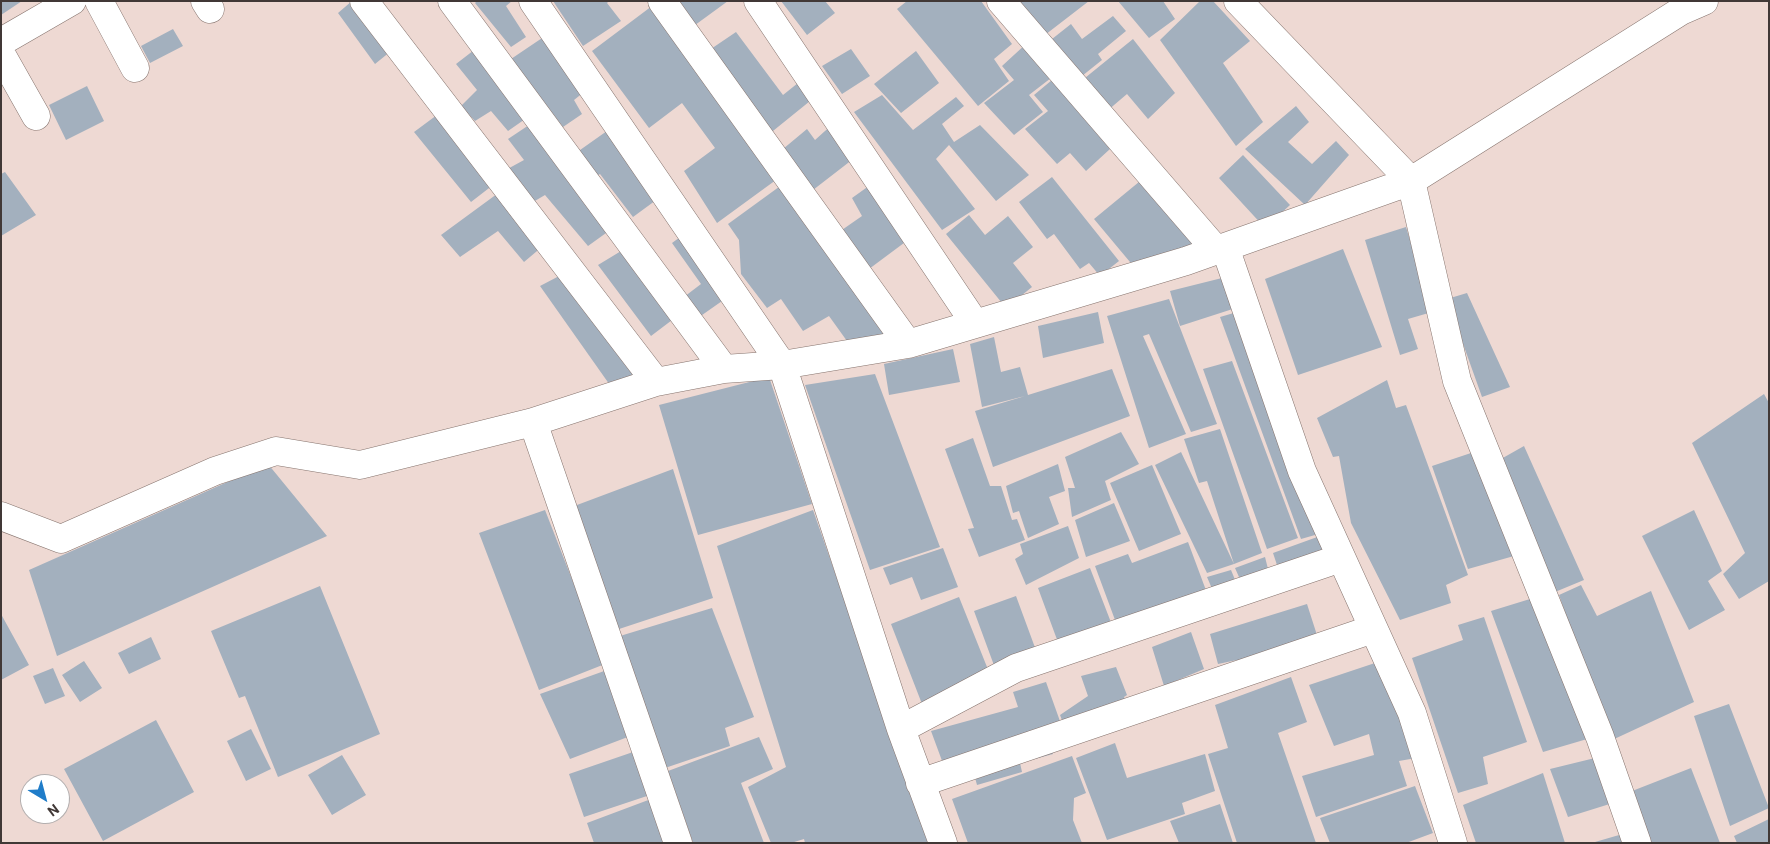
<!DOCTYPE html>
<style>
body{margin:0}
#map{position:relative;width:1770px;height:844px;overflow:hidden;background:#eed9d3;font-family:Roboto,sans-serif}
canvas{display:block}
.frame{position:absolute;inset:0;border:2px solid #413836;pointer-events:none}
.north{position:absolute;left:20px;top:774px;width:50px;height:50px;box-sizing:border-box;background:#fff;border:1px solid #b3afaf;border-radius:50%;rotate:143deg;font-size:14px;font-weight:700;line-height:20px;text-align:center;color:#413836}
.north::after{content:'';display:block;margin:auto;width:18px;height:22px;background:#207dc9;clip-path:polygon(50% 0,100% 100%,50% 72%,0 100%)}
</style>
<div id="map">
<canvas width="1770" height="844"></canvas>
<div class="frame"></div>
<div class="north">N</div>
</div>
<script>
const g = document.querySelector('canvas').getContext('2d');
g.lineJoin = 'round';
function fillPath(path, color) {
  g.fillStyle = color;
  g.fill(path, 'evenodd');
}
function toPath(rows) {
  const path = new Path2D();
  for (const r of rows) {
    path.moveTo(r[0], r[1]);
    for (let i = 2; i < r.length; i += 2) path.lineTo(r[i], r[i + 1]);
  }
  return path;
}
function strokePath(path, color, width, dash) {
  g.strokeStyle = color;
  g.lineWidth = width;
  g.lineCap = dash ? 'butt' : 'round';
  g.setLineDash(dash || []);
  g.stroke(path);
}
fillPath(toPath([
 [1,1,22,1,1,15],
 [352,1,396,47,375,64,338,13],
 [477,1,512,1,506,6,526,37,511,47,475,3],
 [553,1,609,1,607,3,621,21,583,46],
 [671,1,728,1,691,28],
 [781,1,825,1,835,13,807,35],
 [907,1,981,1,1012,44,994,59,1009,81,978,106,897,9],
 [1009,1,1089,1,1041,38],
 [1118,1,1163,1,1175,19,1149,38],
 [1200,1,1213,1,1250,41,1223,63,1263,122,1236,146,1160,40],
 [652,6,780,177,717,223,684,171,715,148,682,103,649,128,592,51],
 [1113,16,1126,31,1098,54,1102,60,1077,80,1047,43,1071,24,1082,39],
 [173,29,183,46,150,63,141,46],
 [551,32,589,88,574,100,582,114,563,127,511,59],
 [736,32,783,95,803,79,815,97,768,135,705,53],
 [1133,39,1175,93,1148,119,1127,94,1107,111,1080,82],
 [1027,43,1051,78,1029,95,1043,112,1014,135,984,103,1014,80,1002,66],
 [478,47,528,117,508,131,491,111,475,121,461,106,477,90,456,64],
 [851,49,870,76,842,94,822,66],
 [916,51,939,83,901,113,874,84],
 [1052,80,1110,149,1086,171,1070,153,1057,164,1025,129,1048,111,1034,95],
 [87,86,104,121,66,140,49,105],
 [882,95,913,130,956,97,964,106,942,124,954,142,980,125,1029,175,996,201,949,145,936,159,975,209,942,230,854,112],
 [1296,106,1309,122,1288,142,1312,164,1336,141,1349,155,1305,205,1245,149],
 [441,112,493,185,471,202,414,132],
 [535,121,613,228,588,246,545,195,528,205,502,172,524,160,508,139],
 [835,122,857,156,813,190,783,149,807,129,815,140],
 [614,126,663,195,633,217,600,174,592,179,573,155],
 [1243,155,1290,205,1265,228,1219,178],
 [5,172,36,215,1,236,1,174],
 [1052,177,1119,261,1100,276,1089,263,1080,269,1054,234,1047,239,1019,202],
 [1145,177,1209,251,1135,268,1094,219],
 [873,183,912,237,869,269,839,232,862,216,852,198],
 [783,184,896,340,852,348,829,316,803,331,781,299,767,308,741,274,739,240,728,224],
 [501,191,543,246,524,262,498,231,460,257,441,235],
 [969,215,985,235,1008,216,1033,247,1013,263,1032,287,1006,308,946,234],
 [1406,227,1432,312,1408,319,1418,349,1400,355,1365,240],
 [687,232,732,294,695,320,680,300,701,284,672,243],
 [631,245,680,314,651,336,598,265],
 [1343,249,1382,347,1298,375,1265,279],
 [563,274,641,378,612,388,540,286],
 [1230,276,1242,306,1180,326,1170,291],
 [1467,293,1510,387,1482,397,1447,299],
 [1169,299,1217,424,1191,432,1149,334,1143,336,1186,434,1149,448,1107,316],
 [1251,308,1336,529,1301,539,1220,317],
 [1098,312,1104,343,1043,358,1038,326],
 [994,337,1001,372,1020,367,1028,395,1112,369,1130,416,993,467,975,411,1025,396,982,407,970,344],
 [953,349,960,382,889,395,884,364],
 [1232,361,1298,538,1267,549,1203,369],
 [875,374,940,547,870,570,805,385],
 [769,377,812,504,698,535,659,405],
 [1387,380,1396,408,1406,405,1468,575,1446,585,1451,603,1400,620,1351,523,1339,456,1333,457,1317,418],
 [1764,394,1769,403,1769,581,1739,599,1723,574,1745,553,1692,443],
 [1220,429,1262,553,1234,564,1207,481,1199,483,1184,439],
 [1121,432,1139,464,1105,481,1111,500,1072,517,1068,488,1075,488,1065,457],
 [973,438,990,486,1001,486,1012,520,1017,519,1025,540,979,557,968,529,974,528,945,449],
 [1524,446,1584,580,1555,592,1501,459],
 [1480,450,1521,554,1468,569,1432,466],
 [1181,452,1234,564,1207,573,1155,465],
 [268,464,327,536,57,656,29,570],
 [1058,464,1065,491,1049,497,1059,524,1028,538,1019,511,1013,513,1006,486],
 [1152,465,1181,534,1139,551,1110,483],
 [673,469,713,598,613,631,569,508],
 [1114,503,1130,541,1086,557,1075,520],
 [545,510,605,664,539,690,479,533],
 [813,510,854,627,930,843,805,843,804,839,791,843,771,843,748,787,786,767,717,546],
 [1694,510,1722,571,1708,581,1725,610,1689,630,1642,536],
 [1068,526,1079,558,1026,585,1015,559,1023,554,1020,544],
 [1320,536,1327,557,1280,574,1273,553],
 [1188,542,1207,593,1118,628,1095,566,1128,554,1132,563],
 [943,548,958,587,921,600,912,577,890,585,883,568],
 [1265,557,1270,577,1243,586,1235,568],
 [1090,568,1112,625,1059,645,1038,588],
 [1231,570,1238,587,1216,598,1207,577],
 [1581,585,1597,616,1651,591,1694,702,1610,741,1559,595],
 [320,586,380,734,278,777,245,696,239,698,211,631],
 [1543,595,1594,737,1543,752,1491,611],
 [1016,596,1037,653,995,668,974,611],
 [959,597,991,677,922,704,891,624],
 [1307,604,1324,657,1245,681,1237,660,1218,664,1210,634],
 [712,608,754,717,725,728,730,746,665,768,620,636],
 [1,614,29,665,1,680],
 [1484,617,1527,742,1483,757,1488,784,1458,793,1412,658,1463,640,1458,625],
 [1191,632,1204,669,1164,686,1152,647],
 [151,637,161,659,129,674,118,653],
 [84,661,102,688,80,702,62,675],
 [1378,662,1416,758,1399,761,1407,786,1316,817,1302,776,1374,755,1369,734,1334,746,1309,685],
 [1116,667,1127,695,1124,697,1133,717,1069,738,1060,715,1088,696,1081,676],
 [53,668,65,696,45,704,33,676],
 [607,670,633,735,570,759,540,694],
 [1291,677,1307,722,1278,733,1316,843,1237,843,1208,754,1228,748,1215,705],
 [1046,682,1061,724,1044,730,1053,754,1020,763,1022,772,977,785,973,770,948,777,931,731,1018,707,1013,692],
 [1729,704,1769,808,1730,826,1694,716],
 [156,720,194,792,103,841,64,769],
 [251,729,271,769,246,781,227,741],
 [759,737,773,769,741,783,764,843,693,843,668,771],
 [1115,743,1127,778,1205,754,1215,791,1182,803,1185,814,1107,840,1076,758],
 [636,751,650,795,584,817,569,774],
 [342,755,366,795,332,815,308,775],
 [1072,756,1086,793,1074,798,1073,820,1082,843,968,843,952,799],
 [1599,757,1616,802,1568,817,1550,769],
 [1691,768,1720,843,1646,843,1627,793],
 [1543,773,1565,843,1476,843,1463,805],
 [1415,786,1433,833,1406,843,1330,843,1320,818],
 [651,799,669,843,594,843,587,823],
 [1220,804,1233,843,1179,843,1170,821],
 [1769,819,1769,843,1737,843,1734,836],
 [1626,833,1630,843,1595,843,1595,842]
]), '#a3b0be');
const minor = toPath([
 [99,1,135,68],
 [205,1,210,9],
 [364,1,656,382],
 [452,1,724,369],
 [533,1,782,365,901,729,943,843],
 [662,1,908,344],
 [758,1,974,322],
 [1001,1,1216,250,1227,253,1302,471,1412,713,1453,843],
 [1238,1,1411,181,1457,381,1600,737,1637,843],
 [1,42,72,1],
 [1,54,36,116],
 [533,422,678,843],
 [1,516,61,539,215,471,276,451,360,465,533,422,656,382,724,369,782,365,908,344,1186,261,1411,181,1681,11,1704,1],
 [901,729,1016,668,1341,558],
 [920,783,1373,629]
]);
strokePath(minor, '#86746e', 29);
strokePath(minor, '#fff', 28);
</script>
